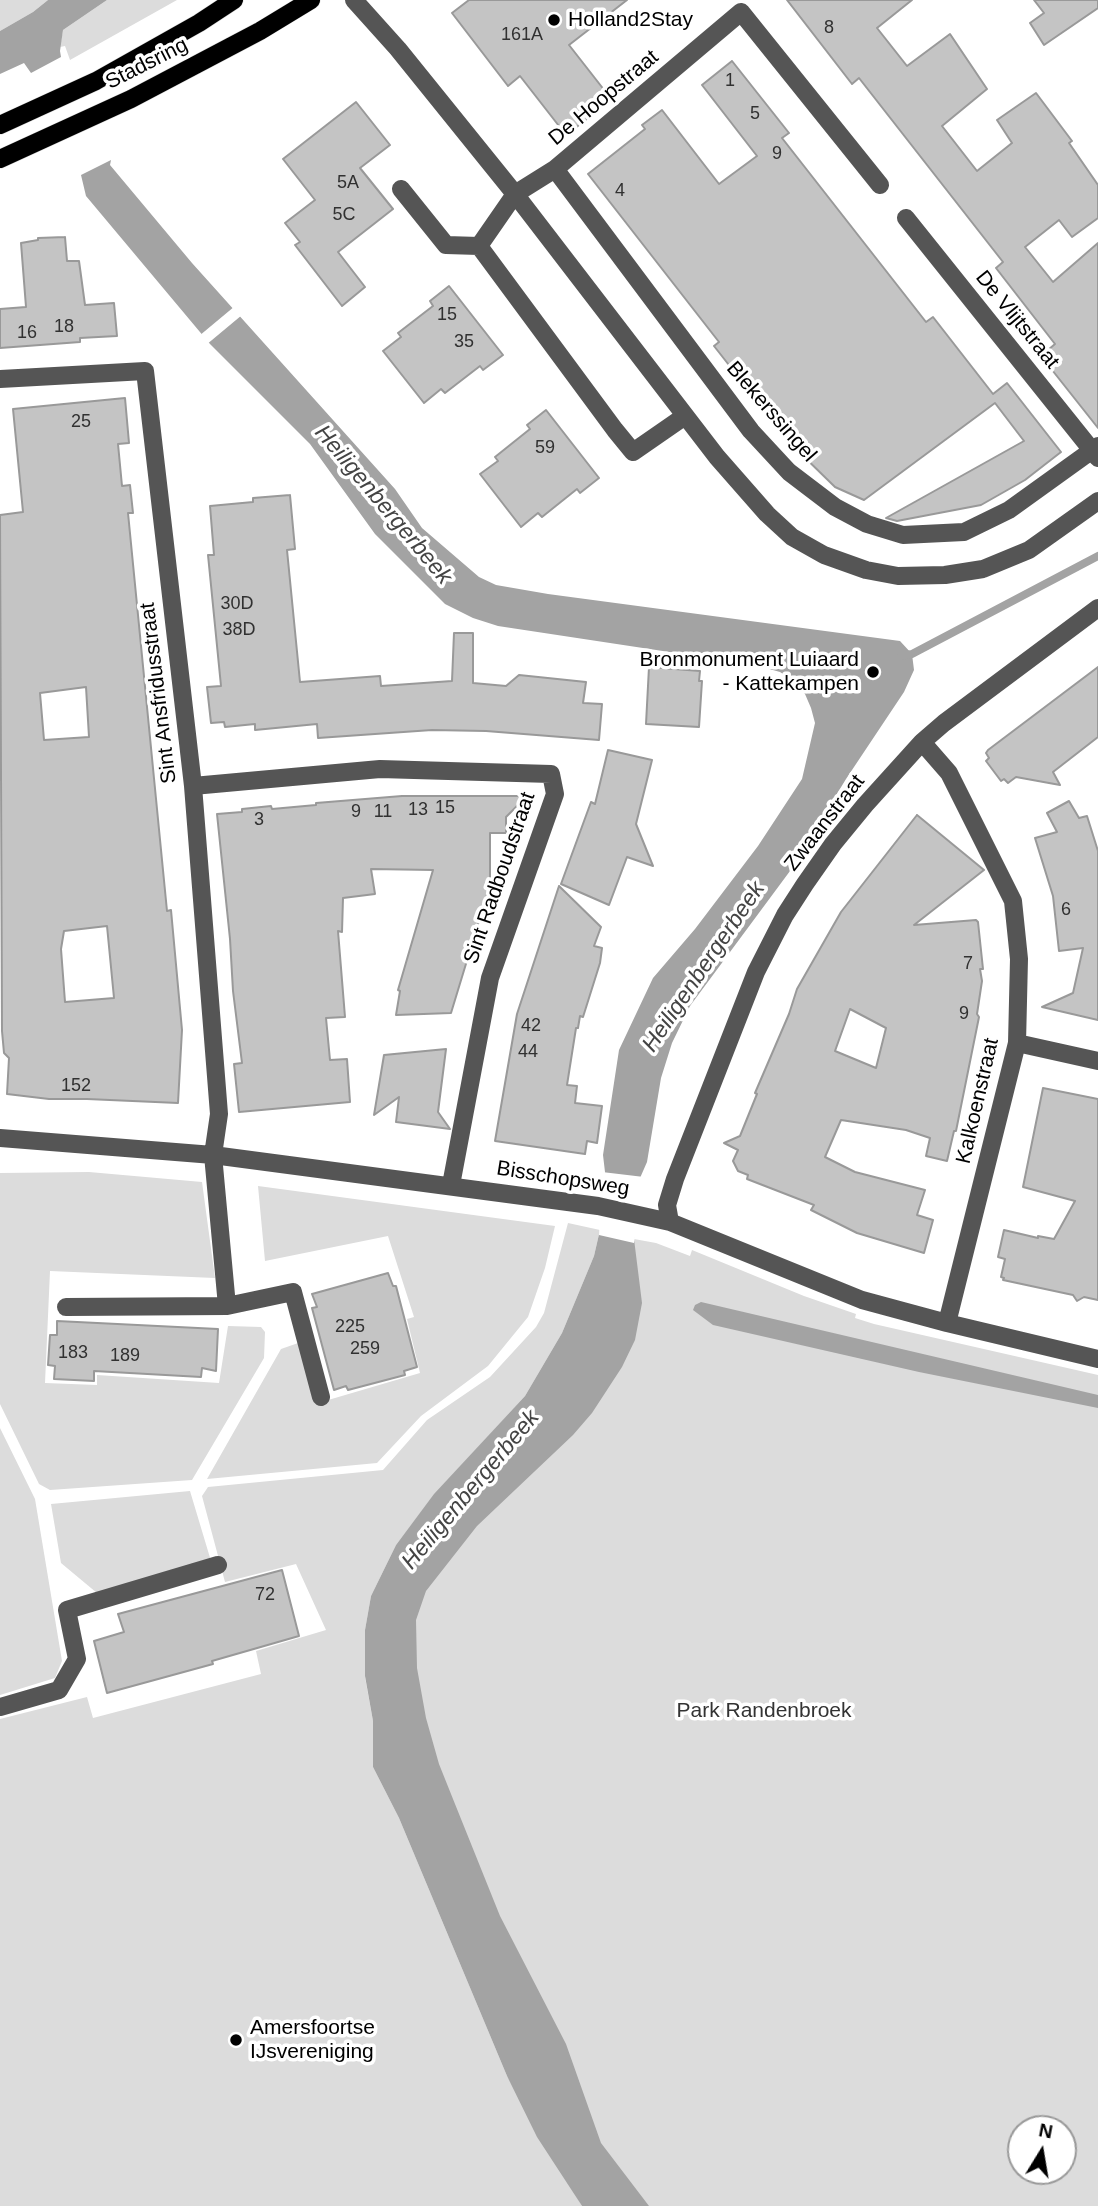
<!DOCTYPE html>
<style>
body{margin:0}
#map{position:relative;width:1098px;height:2206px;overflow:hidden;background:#fff;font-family:Arial,sans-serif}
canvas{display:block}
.north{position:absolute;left:1007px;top:2115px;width:70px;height:70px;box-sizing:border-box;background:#fff;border:2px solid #999;border-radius:50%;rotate:11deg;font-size:19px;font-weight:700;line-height:28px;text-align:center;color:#000}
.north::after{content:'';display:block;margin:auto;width:24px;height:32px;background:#000;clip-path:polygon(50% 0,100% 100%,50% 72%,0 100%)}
</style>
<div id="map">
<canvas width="1098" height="2206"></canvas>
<div class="north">N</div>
</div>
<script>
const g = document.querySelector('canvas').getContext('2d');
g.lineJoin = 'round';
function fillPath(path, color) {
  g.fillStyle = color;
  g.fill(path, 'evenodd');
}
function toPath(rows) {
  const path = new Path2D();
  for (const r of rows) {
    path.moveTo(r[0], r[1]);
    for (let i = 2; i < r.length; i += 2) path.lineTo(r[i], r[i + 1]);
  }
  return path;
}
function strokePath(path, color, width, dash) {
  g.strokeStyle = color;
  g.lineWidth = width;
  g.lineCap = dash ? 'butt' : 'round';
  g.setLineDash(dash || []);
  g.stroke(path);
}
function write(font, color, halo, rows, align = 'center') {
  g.font = font + ' Arial,sans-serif';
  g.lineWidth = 7;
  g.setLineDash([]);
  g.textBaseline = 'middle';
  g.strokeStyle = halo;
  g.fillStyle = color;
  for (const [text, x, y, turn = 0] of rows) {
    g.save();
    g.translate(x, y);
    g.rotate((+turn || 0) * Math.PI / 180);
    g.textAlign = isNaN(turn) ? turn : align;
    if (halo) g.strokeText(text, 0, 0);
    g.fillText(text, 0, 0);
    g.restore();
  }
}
fillPath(toPath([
 [0,0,48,0,33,12,0,31],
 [107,0,177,0,70,60,65,46,60,47,63,30],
 [89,1172,202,1182,215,1278,50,1271,45,1383,97,1385,97,1375,219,1383,228,1326,261,1327,265,1332,264,1358,192,1480,50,1490,39,1484,0,1404,0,1173],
 [258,1186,555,1226,545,1268,528,1317,488,1366,421,1416,377,1463,207,1479,281,1349,301,1342,318,1403,420,1373,407,1319,414,1317,388,1236,265,1261],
 [568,1223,600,1230,594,1256,562,1333,525,1396,434,1495,396,1545,371,1596,365,1630,365,1677,373,1721,373,1767,399,1818,507,2076,582,2206,0,2206,0,1719,87,1697,93,1718,261,1674,256,1651,326,1630,296,1564,225,1582,202,1496,208,1487,383,1470,427,1420,490,1377,536,1327,544,1313],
 [634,1239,656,1243,690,1256,692,1250,804,1296,856,1314,855,1318,874,1324,1098,1375,1098,2206,637,2206,589,2145,397,1676,405,1621],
 [1021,2129,1063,2129,1063,2171,1021,2171],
 [0,1428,35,1499,62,1661,55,1678,0,1695],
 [190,1491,211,1561,97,1593,61,1563,51,1504]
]), '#dcdcdc');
fillPath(toPath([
 [48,0,107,0,63,30,60,51,61,57,31,73,24,63,0,74,0,31,33,12],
 [111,160,110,165,192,263,395,489,422,528,479,577,496,585,548,594,900,641,912,654,914,670,904,692,846,779,790,871,690,1006,672,1043,661,1078,647,1162,640,1178,634,1239,642,1303,635,1340,622,1367,592,1413,573,1435,477,1526,426,1591,416,1620,417,1668,426,1718,439,1764,455,1804,500,1916,566,2044,601,2143,649,2206,582,2206,537,2137,507,2076,399,1818,373,1767,373,1721,365,1676,365,1630,371,1596,396,1545,434,1494,525,1396,562,1333,594,1256,600,1230,605,1172,603,1155,619,1050,653,978,695,929,758,846,802,779,815,723,811,708,805,694,795,682,780,672,755,665,498,626,473,618,445,604,375,534,310,444,210,344,86,196,81,175],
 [701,1302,1098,1395,1098,1408,919,1372,713,1325,693,1310,695,1305]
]), '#a3a3a3');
fillPath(toPath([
 [235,306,242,315,206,345,199,336],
 [602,1172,644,1177,634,1243,599,1235]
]), '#fff');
strokePath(toPath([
 [901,656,912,654,1098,556]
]), '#a3a3a3', 8);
const building = toPath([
 [469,0,627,0,569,45,612,100,566,135,520,76,508,86,452,13,469,0],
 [787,0,912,0,877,28,907,66,950,34,987,89,942,126,977,171,1012,143,997,120,1036,93,1072,141,1069,143,1098,185,1098,218,1072,237,1059,220,1025,247,1053,282,1098,243,1098,428,1041,356,1055,344,996,268,1003,262,859,78,852,84,787,0],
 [1034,0,1098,0,1098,8,1044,45,1030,23,1044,13,1034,0],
 [732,61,789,133,782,138,926,322,933,317,993,394,1007,383,1061,452,1025,480,981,505,897,521,886,518,1024,441,995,403,864,500,835,487,791,444,714,346,719,342,588,174,645,129,642,125,662,110,719,184,757,156,702,85,732,61],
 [356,102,390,145,360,168,393,209,338,252,365,287,342,306,295,245,300,242,285,223,315,200,283,159,356,102],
 [65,237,67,261,79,261,85,305,114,303,117,336,80,338,80,342,0,348,0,309,26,307,21,243,38,240,38,238,65,237],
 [449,286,503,355,483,370,480,366,445,393,441,389,424,403,383,351,401,337,398,333,433,306,430,301,449,286],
 [125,398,129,443,118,444,122,486,130,485,133,513,128,513,167,911,171,910,182,1030,178,1103,87,1099,49,1099,7,1094,9,1058,4,1053,2,1031,0,515,23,512,13,409,125,398],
 [86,687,89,737,44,740,40,693,86,687],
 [107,926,114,998,65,1002,61,949,64,931,107,926],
 [546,410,599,478,580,493,577,489,542,517,538,513,521,527,480,474,498,461,495,457,530,429,527,425,546,410],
 [290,495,295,549,287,550,300,682,380,676,381,686,452,681,454,633,473,633,473,683,506,686,519,675,586,682,583,703,602,704,599,740,486,731,432,730,318,738,317,724,255,730,255,724,225,727,224,722,211,723,207,687,221,686,208,555,214,555,210,506,253,502,253,498,290,495],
 [649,667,700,671,699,681,702,681,699,727,646,724,649,667],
 [1098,667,1098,737,1053,772,1060,785,1016,777,1008,783,1004,779,1001,781,986,761,989,758,986,753,988,750,1098,667],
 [608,750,652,760,636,824,653,866,627,857,609,905,561,884,591,802,595,804,608,750],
 [402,796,527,796,506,817,506,833,490,833,490,885,451,1013,396,1015,400,991,398,990,433,870,371,869,375,894,343,898,342,932,338,931,345,1017,326,1018,330,1060,347,1059,350,1102,239,1112,234,1064,242,1063,233,991,230,939,217,814,242,812,242,809,271,806,272,809,316,805,316,803,402,796],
 [1069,801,1079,818,1087,816,1098,851,1098,1020,1042,1007,1073,993,1083,948,1059,951,1053,896,1035,838,1057,832,1047,813,1069,801],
 [917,815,984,870,914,925,976,920,978,922,983,969,980,969,982,981,977,1014,979,1017,956,1131,954,1131,947,1161,926,1156,930,1138,906,1130,841,1120,825,1157,855,1172,925,1190,917,1215,933,1220,924,1253,857,1233,811,1210,814,1205,747,1179,748,1175,738,1171,733,1161,738,1150,724,1143,740,1136,757,1094,755,1093,789,1014,797,989,841,912,917,815],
 [850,1009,886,1028,876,1068,835,1051,850,1009],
 [559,886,601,927,594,946,602,948,600,963,583,1017,580,1016,578,1028,576,1028,567,1085,577,1086,575,1103,602,1106,597,1143,587,1141,585,1154,495,1141,517,1014,559,886],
 [446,1049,438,1112,450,1129,396,1122,399,1097,374,1115,384,1055,446,1049],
 [1043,1088,1098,1099,1098,1300,1084,1297,1077,1301,1073,1295,1003,1280,1004,1278,1001,1277,1005,1259,998,1257,1004,1230,1038,1238,1038,1236,1054,1239,1075,1201,1023,1187,1043,1088],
 [388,1273,393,1286,396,1286,417,1367,404,1371,405,1375,348,1390,346,1386,334,1390,312,1308,317,1307,312,1294,388,1273],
 [57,1321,218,1329,216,1371,202,1368,201,1377,94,1371,94,1381,54,1379,55,1366,48,1365,50,1335,57,1335,57,1321],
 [282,1570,299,1636,212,1661,213,1664,107,1693,94,1641,124,1632,118,1614,282,1570]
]);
fillPath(building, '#c4c4c4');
strokePath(building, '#999', 2);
const major = toPath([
 [0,125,96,81,199,23,234,0],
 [0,159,131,99,260,31,311,0]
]);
strokePath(major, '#dbdbdb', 19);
strokePath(toPath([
 [354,0,398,49,515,194,717,457,767,514,792,537,824,555,866,570,898,576,945,575,983,569,1029,550,1098,501],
 [741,12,880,185],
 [555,169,751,431,789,472,835,507,867,524,903,535,964,532,1009,510,1098,446],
 [401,189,446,245,479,246],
 [906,218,1098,458],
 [0,379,145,371,193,786,219,1114,213,1155,227,1306,66,1307],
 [685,416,633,452,615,430,479,246,515,194,555,169,741,12],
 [922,742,949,773,1013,901,1019,959,1017,1043,947,1323],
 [193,786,380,769,551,774,555,794,490,978,451,1185],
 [1017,1043,1098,1061],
 [0,1138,213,1155,598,1206,670,1222,862,1300,947,1323,1098,1359],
 [670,1222,667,1205,675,1179,756,972,785,915,805,884,833,844,865,805,922,742,944,723,1098,608],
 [227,1306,293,1292,321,1397],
 [0,1707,59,1690,77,1659,67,1610,218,1565]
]), '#555', 18);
strokePath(major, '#000', 18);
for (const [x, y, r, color] of [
 [554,20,7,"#000"],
 [873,672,7,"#000"],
 [236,2040,7,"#000"]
]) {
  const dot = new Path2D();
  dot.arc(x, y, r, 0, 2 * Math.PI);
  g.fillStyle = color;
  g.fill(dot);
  strokePath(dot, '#fff', 2.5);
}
write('18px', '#313131', null, [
 ["8",829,28],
 ["161A",522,35],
 ["1",730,81],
 ["5",755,114],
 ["9",777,154],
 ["5A",348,183],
 ["4",620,191],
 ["5C",344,215],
 ["15",447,315],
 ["18",64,327],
 ["16",27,333],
 ["35",464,342],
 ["25",81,422],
 ["59",545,448],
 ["30D",237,604],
 ["38D",239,630],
 ["15",445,808],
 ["13",418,810],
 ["9",356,812],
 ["11",383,812],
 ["3",259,820],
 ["6",1066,910],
 ["7",968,964],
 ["9",964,1014],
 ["42",531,1026],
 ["44",528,1052],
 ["152",76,1086],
 ["225",350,1327],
 ["259",365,1349],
 ["183",73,1353],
 ["189",125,1356],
 ["72",265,1595]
]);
write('21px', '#000', '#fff', [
 ["Holland2Stay",568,20],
 ["Bronmonument Luiaard",859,660,"right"],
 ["- Kattekampen",859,684,"right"],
 ["Amersfoortse",250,2028],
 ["IJsvereniging",250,2052]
], 'left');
write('21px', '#000', '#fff', [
 ["Stadsring",147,64,-27],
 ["De Hoopstraat",604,98,-40],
 ["De Vlijtstraat",1017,320,51],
 ["Blekerssingel",771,412,49],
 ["Sint Ansfridusstraat",159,693,-97],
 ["Zwaanstraat",825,823,-52],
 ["Sint Radboudstraat",500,878,-71],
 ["Kalkoenstraat",978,1101,-77],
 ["Bisschopsweg",563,1179,9]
]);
write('21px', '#333', '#fff', [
 ["Park Randenbroek",764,1711]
]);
write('italic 23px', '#444', '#fff', [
 ["Heiligenbergerbeek",383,505,50],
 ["Heiligenbergerbeek",704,967,-56],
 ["Heiligenbergerbeek",471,1490,-50]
]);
</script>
